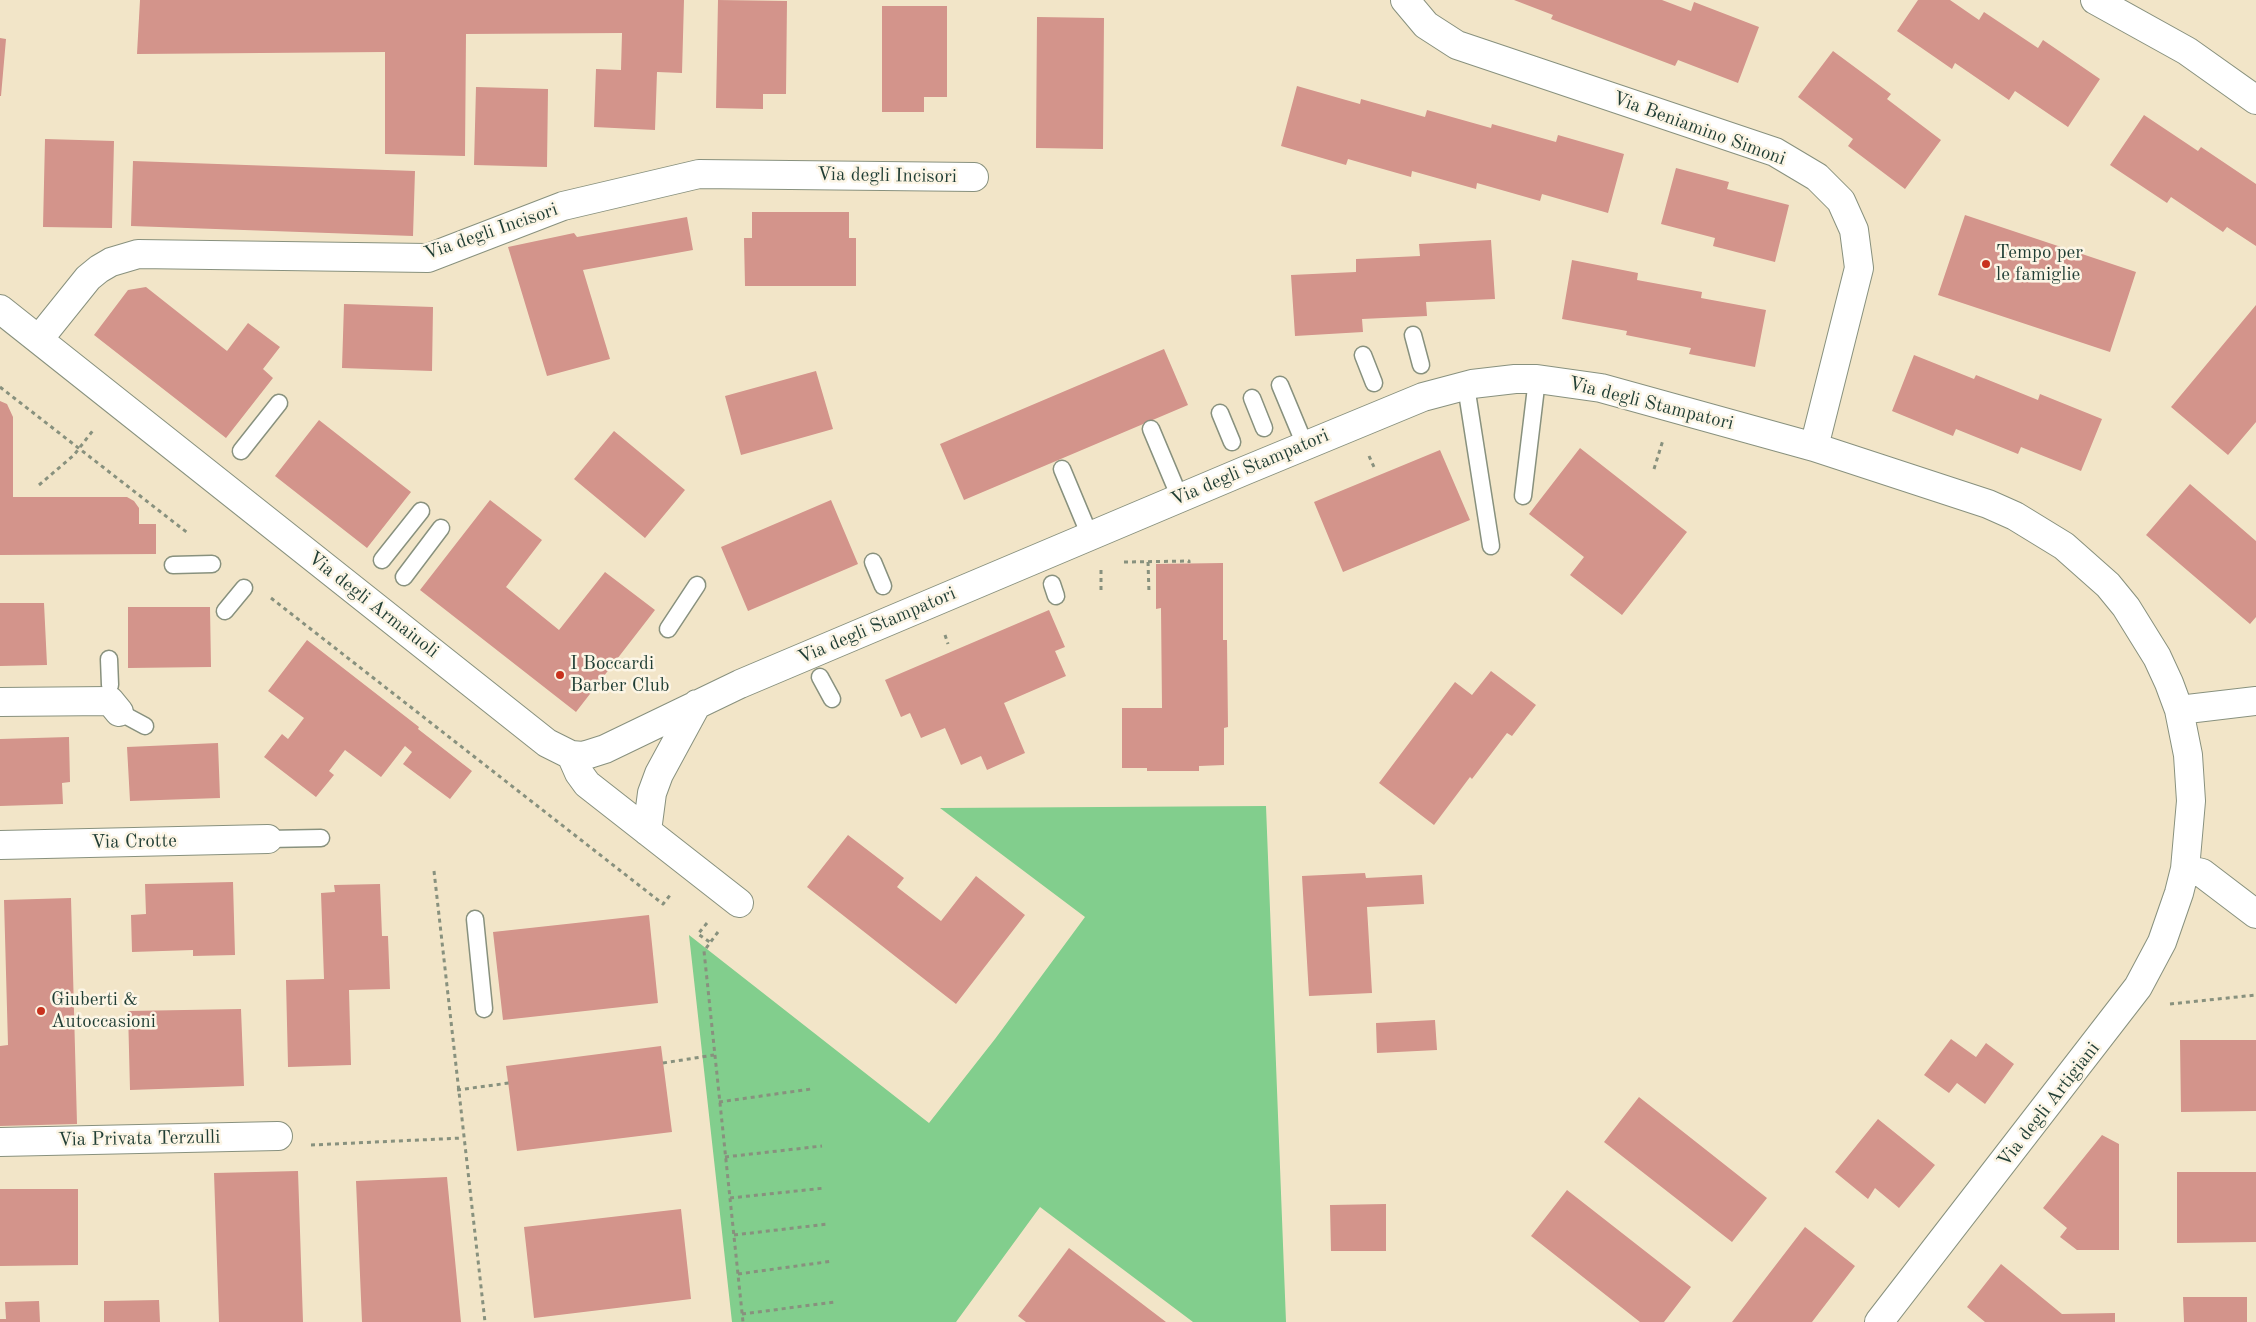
<!DOCTYPE html>
<style>
body{margin:0}
canvas{display:block;background:#f2e5c8}
</style>
<canvas width="2256" height="1322"></canvas>
<script>
const g = document.querySelector('canvas').getContext('2d');
g.lineJoin = 'round';
function fillPath(path, color) {
  g.fillStyle = color;
  g.fill(path, 'evenodd');
}
function toPath(rows) {
  const path = new Path2D();
  for (const r of rows) {
    path.moveTo(r[0], r[1]);
    for (let i = 2; i < r.length; i += 2) path.lineTo(r[i], r[i + 1]);
  }
  return path;
}
function strokePath(path, color, width, dash) {
  g.strokeStyle = color;
  g.lineWidth = width;
  g.lineCap = dash ? 'butt' : 'round';
  g.setLineDash(dash || []);
  g.stroke(path);
}
function write(font, color, halo, rows, align = 'center') {
  g.font = font + ' "Old Standard TT",serif';
  g.lineWidth = 5;
  g.setLineDash([]);
  g.textBaseline = 'middle';
  g.strokeStyle = halo;
  g.fillStyle = color;
  for (const [text, x, y, turn = 0] of rows) {
    g.save();
    g.translate(x, y);
    g.rotate((+turn || 0) * Math.PI / 180);
    g.textAlign = isNaN(turn) ? turn : align;
    if (halo) g.strokeText(text, 0, 0);
    g.fillText(text, 0, 0);
    g.restore();
  }
}
fillPath(toPath([
 [1266,806,1286,1322,1193,1322,1040,1207,956,1322,732,1322,689,935,929,1123,995,1039,1085,917,940,808]
]), '#82ce8d');
fillPath(toPath([
 [140,0,684,0,682,73,657,72,655,130,594,127,596,69,621,70,622,33,466,34,465,156,385,154,385,52,137,54],
 [718,0,787,1,786,94,763,94,763,109,716,108],
 [1514,0,1662,0,1691,11,1694,2,1759,27,1738,83,1678,60,1675,66,1551,19,1553,15],
 [1918,0,1950,0,1979,20,1984,12,2038,48,2043,40,2100,79,2068,127,2015,91,2009,100,1955,63,1952,69,1897,31],
 [882,6,947,6,947,97,924,97,924,112,882,112],
 [1037,17,1104,18,1103,149,1036,148],
 [0,38,6,39,1,96,0,96],
 [1833,51,1891,94,1887,99,1941,140,1905,189,1848,146,1853,139,1798,97],
 [1297,86,1360,104,1361,99,1425,117,1427,110,1491,128,1492,124,1556,142,1558,135,1624,154,1608,213,1542,194,1540,201,1477,183,1476,189,1412,171,1411,177,1348,159,1346,165,1281,146],
 [476,87,548,89,547,167,474,165],
 [2144,115,2198,151,2201,147,2256,184,2256,246,2227,227,2223,232,2171,197,2167,203,2110,165],
 [45,139,114,141,112,228,43,227],
 [133,161,415,171,413,236,131,226],
 [1676,168,1729,182,1727,189,1789,205,1775,262,1713,246,1715,238,1661,224],
 [752,212,849,212,849,238,856,238,856,286,745,286,744,238,752,238],
 [1965,215,2136,272,2110,352,1938,295],
 [687,217,693,250,583,270,610,359,547,376,508,247,574,233,577,237],
 [1491,240,1495,299,1426,302,1427,316,1362,319,1363,332,1295,336,1291,275,1356,272,1356,259,1420,256,1419,244],
 [1572,260,1638,273,1637,280,1702,292,1701,298,1766,310,1755,367,1689,354,1691,348,1626,335,1627,331,1562,319],
 [146,287,227,351,248,323,280,347,263,369,273,378,226,438,94,335,128,290],
 [344,304,433,307,432,371,342,368],
 [2256,305,2256,422,2228,455,2171,407],
 [1164,349,1188,405,964,500,940,444],
 [1914,355,1974,379,1976,375,2038,400,2040,394,2102,419,2081,471,2021,447,2018,454,1956,429,1953,436,1892,411],
 [816,371,833,429,741,455,725,396],
 [0,401,7,404,13,417,13,497,127,497,134,501,139,508,139,524,156,524,156,554,0,555],
 [319,420,411,492,367,548,275,476],
 [614,431,685,490,645,538,574,479],
 [1580,448,1687,532,1622,615,1570,575,1584,557,1529,514],
 [1440,450,1470,520,1343,572,1314,502],
 [2190,484,2256,541,2256,617,2250,624,2146,535],
 [490,500,542,540,506,587,559,630,605,572,655,610,576,712,420,590],
 [831,500,858,564,748,611,721,547],
 [1223,563,1223,640,1227,640,1228,727,1224,728,1224,765,1199,766,1199,771,1147,771,1147,768,1122,768,1122,708,1162,708,1161,608,1156,609,1156,564],
 [0,603,44,603,47,665,0,666],
 [128,607,210,607,211,667,128,668],
 [1049,610,1065,647,1055,651,1066,676,1004,703,1025,753,987,770,981,756,961,765,945,728,921,738,910,713,901,717,885,680],
 [307,640,419,727,418,729,472,771,450,799,403,764,412,752,405,746,381,777,345,750,329,771,334,775,316,797,264,757,282,734,288,739,304,718,268,691],
 [1491,671,1536,705,1512,736,1507,733,1472,779,1470,777,1434,825,1379,783,1455,682,1472,695],
 [69,737,70,782,62,783,63,804,0,806,0,739],
 [218,743,220,798,130,801,127,747],
 [848,835,904,878,897,887,941,921,976,876,1025,915,956,1004,807,887],
 [1365,873,1366,878,1422,875,1424,904,1367,907,1372,993,1309,996,1302,876],
 [233,882,235,955,193,956,193,950,132,952,131,915,146,914,145,884],
 [380,884,382,936,388,936,390,989,349,990,351,1065,288,1067,286,980,324,979,321,893,335,892,334,885],
 [71,898,77,1124,0,1126,0,1046,8,1045,4,900],
 [649,915,658,1003,503,1020,493,932],
 [241,1009,244,1086,130,1090,128,1011],
 [1435,1020,1437,1050,1377,1053,1376,1023],
 [1951,1039,1976,1057,1986,1043,2014,1064,1985,1104,1957,1083,1949,1093,1924,1075],
 [2180,1040,2256,1040,2256,1111,2181,1112],
 [661,1046,672,1132,517,1151,506,1066],
 [1639,1097,1767,1198,1732,1242,1604,1142],
 [1878,1119,1935,1165,1899,1208,1875,1188,1868,1199,1835,1172],
 [2102,1135,2119,1144,2119,1250,2077,1250,2060,1237,2067,1228,2043,1208],
 [298,1171,303,1322,219,1322,214,1173],
 [2177,1172,2256,1172,2256,1242,2177,1243],
 [447,1177,461,1322,362,1322,356,1181],
 [0,1189,78,1189,78,1265,0,1266],
 [1567,1190,1691,1287,1664,1322,1640,1322,1531,1236],
 [1386,1204,1386,1251,1331,1251,1330,1205],
 [681,1209,691,1299,534,1318,524,1227],
 [1805,1227,1855,1266,1812,1322,1732,1322],
 [1069,1248,1166,1322,1026,1322,1018,1316],
 [2001,1264,2062,1314,2115,1313,2115,1322,1985,1322,1967,1307],
 [2183,1297,2247,1297,2247,1322,2184,1322],
 [159,1300,160,1322,104,1322,104,1301],
 [39,1301,40,1322,0,1322,0,1319,6,1319,5,1302]
]), '#d3948b');
const lane = toPath([
 [1413,335,1421,365],
 [1363,355,1374,383],
 [1280,385,1305,445],
 [1466,386,1491,546],
 [1252,398,1264,428],
 [1220,413,1232,442],
 [1151,429,1180,498],
 [241,451,279,403],
 [1062,469,1090,536],
 [1523,496,1537,379],
 [382,560,421,511],
 [873,562,883,586],
 [173,565,212,564],
 [404,577,441,528],
 [1052,584,1056,596],
 [225,611,244,588],
 [668,629,697,585],
 [109,659,110,685],
 [820,677,832,699],
 [119,712,145,726],
 [268,839,321,838],
 [475,919,484,1009]
]);
const street = toPath([
 [1405,0,1426,25,1457,45,1775,152,1817,177,1841,201,1854,230,1859,268,1814,447],
 [2095,0,2187,51,2256,100],
 [0,309,547,743,571,755,583,756,605,749,740,684,1244,471,1423,397,1472,384,1515,379,1537,379,1601,388,1814,447,1988,504,2015,516,2064,546,2108,585,2126,607,2157,657,2169,683,2179,710,2188,755,2191,801,2185,869,2179,893,2162,942,2138,987,1879,1322],
 [39,339,88,278,99,269,111,262,138,254,428,258,563,206,699,174,974,177],
 [0,702,110,701,119,712],
 [2179,710,2256,701],
 [571,755,579,773,587,784,739,903],
 [647,831,652,793,659,774,697,704],
 [0,845,268,839],
 [2185,869,2202,873,2256,914],
 [0,1142,278,1136]
]);
strokePath(lane, '#88917e', 19);
strokePath(street, '#88917e', 30);
strokePath(toPath([
 [0,387,189,534],
 [1369,456,1374,467],
 [1654,469,1663,440],
 [39,485,74,455,94,429],
 [1124,562,1189,561,1189,563],
 [1148,562,1149,593],
 [1101,570,1101,592],
 [271,598,663,904,671,894],
 [945,635,948,644],
 [434,871,485,1322],
 [707,923,698,934,711,943],
 [718,932,704,951,743,1322],
 [2170,1004,2256,995],
 [663,1063,714,1055],
 [457,1090,509,1083],
 [719,1102,811,1089],
 [311,1145,462,1138],
 [725,1157,822,1146],
 [730,1198,825,1188],
 [734,1235,828,1224],
 [738,1274,833,1261],
 [742,1314,835,1302]
]), '#88917e', 3, [4, 4]);
strokePath(lane, '#fff', 16);
strokePath(street, '#fff', 28);
for (const [x, y, r, color] of [
 [1986,264,5,"#c8321e"],
 [560,675,5,"#c8321e"],
 [41,1011,5,"#c8321e"]
]) {
  const dot = new Path2D();
  dot.arc(x, y, r, 0, 2 * Math.PI);
  g.fillStyle = color;
  g.fill(dot);
  strokePath(dot, '#fcf5e5', 2);
}
write('19px', '#1f3d34', '#fcf5e5', [
 ["Via Beniamino Simoni",1699,129,20],
 ["Via degli Incisori",887,176,1],
 ["Via degli Incisori",491,232,-19],
 ["Via degli Stampatori",1651,404,14],
 ["Via degli Stampatori",1250,468,-23],
 ["Via degli Armaiuoli",373,605,38],
 ["Via degli Stampatori",877,626,-23],
 ["Via Crotte",134,842,-1],
 ["Via degli Artigiani",2049,1105,-52],
 ["Via Privata Terzulli",139,1139,-1]
]);
write('19px', '#1f3d34', '#fcf5e5', [
 ["Tempo per",1996,253],
 ["le famiglie",1996,275],
 ["I Boccardi",570,664],
 ["Barber Club",570,686],
 ["Giuberti &",51,1000],
 ["Autoccasioni",51,1022]
], 'left');
</script>
